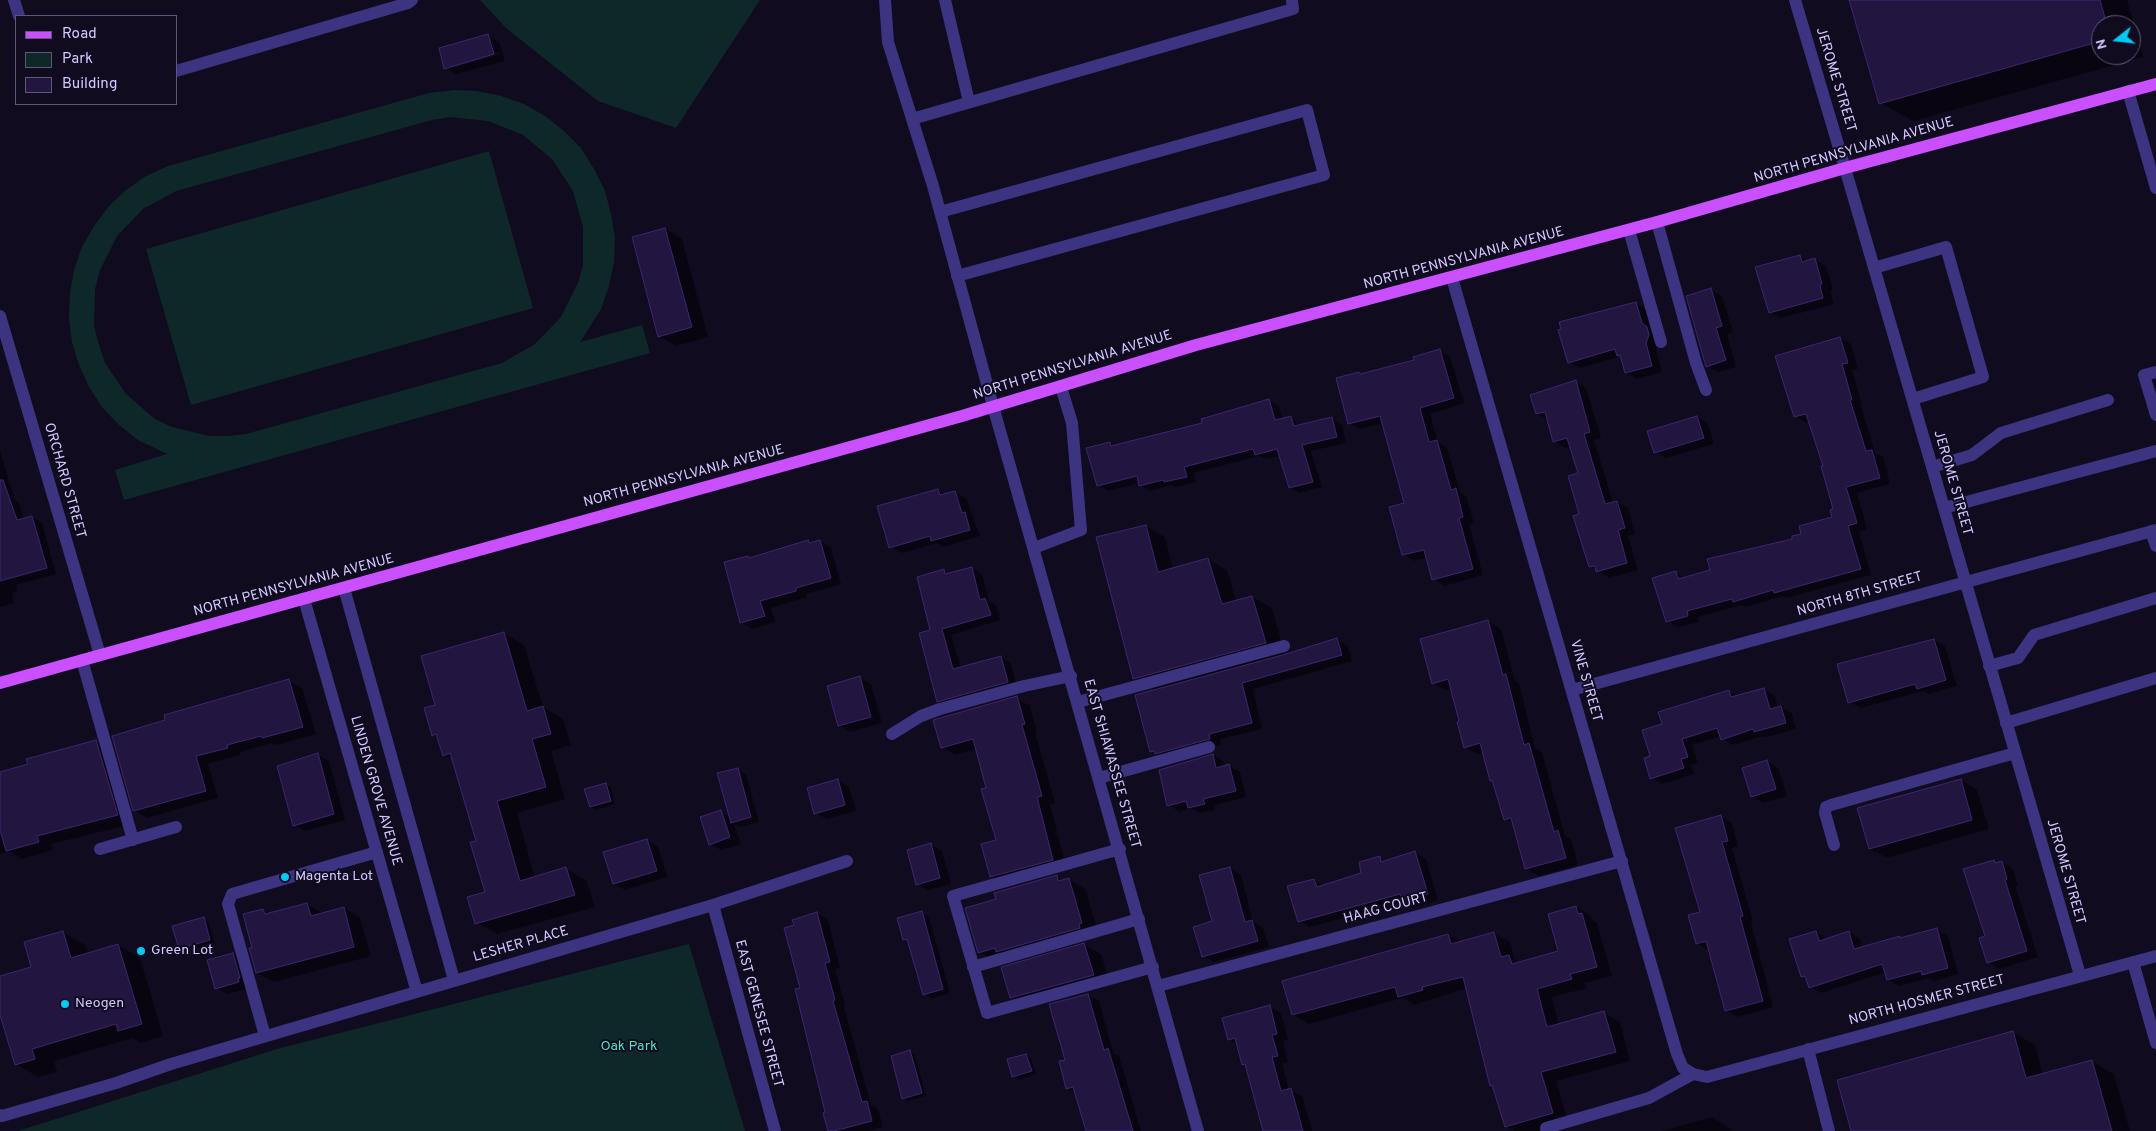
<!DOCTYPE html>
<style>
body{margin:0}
#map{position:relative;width:2156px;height:1131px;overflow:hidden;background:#100b1f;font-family:Overpass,sans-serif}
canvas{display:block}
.legend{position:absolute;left:15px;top:15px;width:162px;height:90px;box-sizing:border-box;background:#100b1f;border:1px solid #5e5779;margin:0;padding:6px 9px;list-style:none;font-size:15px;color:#d3c9ff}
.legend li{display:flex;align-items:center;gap:10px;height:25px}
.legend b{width:25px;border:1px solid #5e5779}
.north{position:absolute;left:2091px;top:15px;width:50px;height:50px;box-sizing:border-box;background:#100b1f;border:1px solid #5e5779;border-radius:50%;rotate:254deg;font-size:14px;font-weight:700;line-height:20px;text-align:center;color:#d3c9ff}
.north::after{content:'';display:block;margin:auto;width:18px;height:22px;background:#00caf4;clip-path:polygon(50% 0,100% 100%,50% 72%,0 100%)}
</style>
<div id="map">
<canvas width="2156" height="1131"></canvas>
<ul class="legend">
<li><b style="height:6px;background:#ca50ff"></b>Road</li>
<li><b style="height:14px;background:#0e2829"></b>Park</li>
<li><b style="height:14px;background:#221640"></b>Building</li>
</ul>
<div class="north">N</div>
</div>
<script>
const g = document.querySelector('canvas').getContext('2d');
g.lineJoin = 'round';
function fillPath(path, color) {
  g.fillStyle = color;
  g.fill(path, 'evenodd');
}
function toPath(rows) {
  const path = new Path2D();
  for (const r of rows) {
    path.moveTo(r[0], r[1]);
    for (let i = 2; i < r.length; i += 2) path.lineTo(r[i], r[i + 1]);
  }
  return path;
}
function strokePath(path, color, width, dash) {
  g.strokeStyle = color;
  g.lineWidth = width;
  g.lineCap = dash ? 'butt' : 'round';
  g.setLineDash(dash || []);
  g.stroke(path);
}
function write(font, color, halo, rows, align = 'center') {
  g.font = font + ' Overpass,sans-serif';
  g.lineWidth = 4;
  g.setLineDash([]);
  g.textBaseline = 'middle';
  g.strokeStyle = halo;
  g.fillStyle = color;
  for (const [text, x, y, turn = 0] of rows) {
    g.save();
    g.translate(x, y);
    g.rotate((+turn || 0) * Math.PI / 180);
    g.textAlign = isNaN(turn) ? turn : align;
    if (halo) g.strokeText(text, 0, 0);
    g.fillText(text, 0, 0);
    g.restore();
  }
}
fillPath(toPath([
 [480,0,760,0,676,128,598,101,506,28],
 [454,90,477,91,501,96,524,104,545,116,564,131,581,148,594,169,605,191,611,214,615,238,614,262,609,286,601,309,580,342,642,325,650,353,124,500,115,470,167,454,138,440,119,425,102,407,89,387,79,365,72,342,69,318,70,293,74,270,82,247,94,226,109,206,126,190,146,176,168,166,429,93],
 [450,117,488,121,523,135,552,159,573,191,583,227,583,265,578,283,561,317,535,344,502,363,246,434,227,436,209,436,172,427,155,419,126,394,105,363,99,345,94,326,95,289,100,270,117,236,143,209,176,191,432,120],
 [489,151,533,308,191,405,146,249],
 [689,944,745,1131,18,1131,277,1049]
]), '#0e2829');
fillPath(toPath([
 [1850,0,2127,0,2143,57,1913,121,1881,103],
 [2101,25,2131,25,2131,55,2101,55],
 [488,36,499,42,505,61,456,74,445,68],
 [500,52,500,54,452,68,452,65],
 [665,229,682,239,708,337,676,346,659,336],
 [1800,256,1808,261,1815,260,1826,266,1833,290,1830,291,1834,304,1781,318,1770,312],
 [1711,290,1722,296,1733,332,1727,334,1736,367,1718,372,1707,366],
 [1636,303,1647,310,1659,342,1656,350,1662,372,1637,379,1626,373,1622,356,1580,368,1569,362,1563,330],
 [1840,338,1851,344,1858,369,1852,370,1862,406,1861,406,1875,453,1883,457,1890,484,1857,493,1867,529,1859,532,1871,575,1786,598,1783,596,1745,607,1741,605,1697,617,1699,622,1678,627,1667,621,1676,573,1685,578,1712,571,1794,540,1833,518,1834,510,1824,467,1810,421,1806,423,1795,416],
 [1439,350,1450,357,1464,403,1430,414,1438,442,1447,448,1460,492,1466,496,1474,523,1469,524,1483,575,1444,586,1434,579,1428,557,1414,561,1403,554,1405,504,1383,423,1360,429,1349,423,1359,373,1362,375,1415,360],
 [1575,382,1586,388,1601,438,1594,440,1613,503,1617,502,1628,508,1635,534,1628,536,1638,570,1609,578,1590,566,1580,515,1580,474,1571,446,1565,448,1554,441,1548,420,1537,414],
 [1269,401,1279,406,1283,420,1291,418,1302,426,1332,419,1342,425,1346,443,1311,451,1322,487,1300,493,1290,488,1280,456,1266,459,1259,456,1194,473,1196,482,1175,487,1171,485,1150,491,1140,485,1140,483,1108,491,1098,485,1110,443,1115,446,1204,424],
 [1697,417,1708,424,1714,444,1666,458,1655,452],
 [0,451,15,500,19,503,24,519,32,517,42,523,56,574,16,585,17,591,12,593,14,603,0,607],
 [938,490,945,495,955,492,966,498,980,536,943,547,937,543,902,553,890,547],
 [1146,526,1165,537,1173,569,1208,559,1227,570,1236,601,1252,597,1272,608,1285,655,1337,639,1348,646,1352,661,1253,689,1262,729,1220,739,1221,745,1167,759,1151,752,1156,691,1134,678],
 [808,541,812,543,820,541,831,548,841,584,806,594,807,597,771,608,775,622,752,629,741,622,748,557,751,559],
 [972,568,982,574,989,601,996,605,1000,620,951,635,961,668,1000,657,1011,663,1017,688,948,707,938,701,932,631,944,571,949,574],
 [1488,621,1501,629,1515,681,1519,683,1535,748,1542,752,1565,836,1571,839,1578,865,1539,876,1526,868,1514,824,1505,819,1494,782,1491,780,1483,753,1478,754,1465,747,1461,722,1452,689,1446,690,1433,683],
 [504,633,524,645,543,707,563,719,571,745,551,751,565,799,517,813,535,878,566,869,586,880,595,907,497,934,476,923,486,893,477,842,453,760,444,755,439,739,433,735,437,706],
 [1934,640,1945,646,1957,686,1929,694,1923,691,1861,708,1849,702],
 [860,678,871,684,882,723,850,732,839,725],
 [289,681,302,688,316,734,276,745,272,743,240,752,240,755,208,764,218,798,147,818,134,810,113,737],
 [1764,690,1775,696,1778,708,1781,707,1792,713,1796,729,1766,737,1763,736,1733,745,1722,739,1721,736,1692,745,1698,763,1691,765,1694,774,1662,784,1651,778,1651,757,1664,725,1729,692,1737,696],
 [1016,698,1030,706,1037,732,1035,732,1055,803,1050,804,1066,867,1004,884,991,876,998,841,988,788,977,749,955,755,942,747],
 [96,741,111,750,132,824,51,844,53,850,22,859,9,851,0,854,0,773],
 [318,755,329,761,345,820,305,831,294,825],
 [1213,755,1224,762,1225,767,1229,766,1240,772,1246,797,1214,805,1215,810,1200,813,1191,808,1180,812,1169,805],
 [1767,761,1778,768,1787,796,1763,803,1752,796],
 [737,769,746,774,759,822,740,827,734,824,741,844,721,850,710,844,721,812,730,817],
 [838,780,849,787,856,811,827,819,815,813],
 [1961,780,1977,790,1989,829,1887,858,1870,849],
 [605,784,611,787,615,804,596,810,591,807],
 [1721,816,1732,823,1738,847,1732,848,1753,922,1751,923,1773,1007,1737,1017,1726,1010,1708,950,1697,943],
 [647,840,658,847,667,877,625,890,614,884],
 [931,845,942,851,951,884,928,890,917,884],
 [1415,853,1426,859,1438,900,1415,907,1405,901,1310,927,1299,921,1314,880,1324,886,1363,874,1380,858,1386,862],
 [1994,861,1998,864,2002,862,2013,869,2018,886,2015,886,2038,957,1999,969,1988,962,1986,937],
 [1230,868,1241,875,1253,922,1263,928,1269,947,1214,962,1203,956],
 [1057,877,1064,881,1069,879,1085,889,1098,932,996,962,979,952,997,900],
 [307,904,324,914,344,908,360,918,371,956,274,982,257,973,253,948,263,910,270,914],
 [1576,907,1591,916,1592,920,1597,923,1612,976,1585,983,1587,988,1552,997,1559,1025,1604,1013,1620,1022,1630,1061,1556,1081,1568,1122,1536,1131,1514,1131,1506,1126,1494,1087,1491,1085,1467,988,1414,1005,1403,998,1308,1024,1293,1015,1448,935,1461,942,1494,933,1510,942,1515,960,1521,963,1559,952],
 [817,913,828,920,840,968,835,969,845,1006,844,1007,871,1105,878,1109,883,1127,867,1131,829,1131,827,1113,802,989,794,920],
 [922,913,929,917,950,993,932,999,924,994,909,942,904,939],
 [204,919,209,922,215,943,185,951,180,948],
 [1937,930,1948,936,1958,974,1934,981,1929,978,1899,986,1888,980,1886,972,1821,993,1810,987,1807,979,1802,976,1816,932,1827,939,1849,932,1860,939,1863,948],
 [63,932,85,945,88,954,118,945,140,958,163,1036,141,1043,133,1038,54,1061,57,1072,38,1077,16,1064,0,1010,0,977,33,968],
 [1084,945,1101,954,1110,984,1028,1007,1011,997],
 [233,954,244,960,249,988,227,994,216,988],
 [1087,995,1099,1001,1113,1053,1119,1056,1141,1131,1087,1131,1076,1093,1067,1088,1067,1060],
 [1270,1007,1281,1013,1288,1040,1283,1041,1288,1062,1282,1063,1289,1090,1302,1096,1312,1131,1267,1131,1237,1044,1229,1039],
 [2012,1032,2035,1045,2043,1075,2091,1061,2114,1074,2130,1131,1853,1131],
 [909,1052,915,1055,926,1096,908,1101,903,1098],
 [1026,1055,1031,1058,1036,1074,1019,1080,1014,1077,1009,1060],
 [1712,1117,1734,1131,1662,1131]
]), '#0007');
const building = toPath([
 [1849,0,2100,0,2107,25,2101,25,2101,41,1879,104,1849,0],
 [488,34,494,54,444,69,439,48,488,34],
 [665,228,692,327,658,337,632,237,665,228],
 [1800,255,1802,262,1815,258,1822,284,1820,285,1823,298,1769,313,1755,267,1800,255],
 [1711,288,1722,326,1716,328,1726,360,1706,367,1686,296,1711,288],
 [1636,302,1642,323,1647,327,1649,335,1646,343,1652,366,1625,373,1620,355,1617,356,1615,349,1568,363,1558,330,1561,329,1559,322,1636,302],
 [1840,337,1848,363,1842,364,1852,400,1850,400,1866,451,1872,450,1880,478,1846,487,1857,523,1848,526,1861,569,1774,593,1773,590,1733,602,1732,599,1687,611,1688,616,1666,622,1652,578,1676,571,1678,579,1710,570,1707,559,1792,539,1792,536,1801,534,1799,526,1832,517,1830,510,1833,509,1821,466,1823,466,1806,414,1794,417,1775,356,1840,337],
 [1440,349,1454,398,1420,408,1429,442,1437,440,1451,490,1456,488,1463,517,1459,518,1473,569,1432,580,1424,550,1402,555,1389,507,1404,503,1380,416,1348,424,1336,378,1359,372,1360,374,1414,360,1413,357,1440,349],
 [1576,380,1590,432,1584,434,1605,504,1617,501,1625,528,1618,530,1627,563,1596,572,1595,566,1589,567,1573,516,1579,514,1568,476,1578,473,1567,438,1553,442,1545,412,1536,414,1530,395,1576,380],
 [1269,399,1275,420,1291,416,1294,426,1332,417,1337,437,1302,445,1313,482,1289,488,1277,449,1255,455,1253,449,1184,467,1187,477,1164,482,1163,480,1139,486,1137,476,1097,486,1086,448,1110,442,1111,446,1202,423,1201,419,1269,399],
 [1697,416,1704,438,1654,453,1647,431,1697,416],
 [0,480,3,480,17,520,32,516,47,568,0,581,0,480],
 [938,489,940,495,955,491,962,513,965,512,970,530,931,541,930,536,889,548,877,506,938,489],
 [1146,525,1158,572,1208,558,1222,604,1252,596,1266,643,1133,679,1096,537,1146,525],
 [808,540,809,543,820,540,831,578,796,588,796,591,760,601,765,616,740,623,724,562,748,556,749,558,808,540],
 [972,567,980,600,985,598,991,615,942,629,953,669,1001,656,1008,682,937,702,919,633,930,630,917,577,944,569,945,574,972,567],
 [1488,620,1503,675,1506,674,1524,745,1529,743,1554,832,1558,830,1566,858,1525,869,1511,818,1504,820,1492,780,1490,781,1480,743,1464,748,1457,722,1459,721,1448,679,1432,684,1420,639,1488,620],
 [504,632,527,711,543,706,551,734,532,739,546,787,497,801,520,881,566,867,575,895,475,924,467,897,485,892,470,842,476,841,450,753,443,756,436,734,432,736,424,708,435,705,421,656,504,632],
 [1337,638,1342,655,1242,683,1252,723,1209,734,1210,739,1155,754,1154,751,1150,752,1135,695,1286,654,1337,638],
 [1934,639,1946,680,1917,689,1915,684,1848,703,1837,664,1934,639],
 [860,676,871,717,838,726,827,686,860,676],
 [289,679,303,727,262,738,261,736,227,745,228,748,196,756,206,791,133,811,112,736,165,720,164,715,289,679],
 [1764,688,1770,709,1781,706,1786,723,1754,732,1753,729,1721,740,1717,728,1682,739,1688,757,1681,759,1684,768,1650,779,1644,758,1650,756,1642,730,1662,724,1658,712,1729,690,1731,697,1764,688],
 [1017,696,1025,724,1022,725,1042,796,1037,797,1053,860,990,877,981,844,996,840,981,789,986,788,973,739,941,748,933,720,1017,696],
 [96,740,118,815,37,836,39,842,6,851,0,830,0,772,28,764,26,759,96,740],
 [318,753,334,814,293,826,277,766,318,753],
 [1213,754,1216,768,1229,764,1236,791,1203,799,1205,804,1188,808,1186,801,1167,806,1159,770,1213,754],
 [1767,760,1776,789,1751,797,1742,768,1767,760],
 [738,768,751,817,731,823,717,773,738,768],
 [838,779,845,805,814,814,807,788,838,779],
 [1961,779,1972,820,1869,849,1857,808,1961,779],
 [606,783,611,801,590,807,584,789,606,783],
 [721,810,730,837,709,845,700,817,721,810],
 [1721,815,1728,841,1722,842,1743,916,1740,917,1763,1001,1725,1011,1706,941,1696,944,1688,915,1700,912,1675,828,1721,815],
 [647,839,657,871,613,884,603,852,647,839],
 [931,843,940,878,916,885,907,850,931,843],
 [1415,851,1428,894,1402,901,1400,894,1298,922,1287,886,1314,879,1317,887,1361,873,1359,862,1380,856,1381,862,1415,851],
 [1994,860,1995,863,2002,861,2007,879,2005,880,2027,951,1987,963,1979,938,1985,936,1963,869,1994,860],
 [1230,867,1245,922,1252,920,1258,941,1202,957,1193,927,1212,921,1199,875,1230,867],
 [1057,875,1058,881,1069,878,1082,923,1079,924,1080,928,996,952,995,948,978,953,965,908,996,899,994,893,1057,875],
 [307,903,311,916,344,907,354,947,256,973,249,948,252,948,243,914,263,909,265,914,307,903],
 [1576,906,1578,914,1582,913,1597,967,1570,974,1572,979,1537,989,1547,1027,1604,1011,1616,1052,1541,1072,1553,1113,1505,1127,1492,1085,1490,1086,1463,977,1422,987,1423,990,1398,997,1395,987,1292,1015,1282,981,1448,934,1451,944,1494,932,1501,957,1509,955,1512,964,1558,951,1548,914,1576,906],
 [922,911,943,989,923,995,907,939,903,940,897,918,922,911],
 [817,912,830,962,825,963,835,1000,833,1001,862,1102,867,1101,872,1121,834,1131,828,1131,823,1113,825,1112,795,989,800,988,784,928,794,925,792,920,817,912],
 [204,917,210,940,179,949,172,926,204,917],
 [1937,928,1948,968,1922,975,1921,971,1887,980,1882,964,1809,988,1805,976,1801,977,1789,939,1816,931,1819,941,1849,931,1854,949,1900,936,1900,938,1937,928],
 [63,931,71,958,118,944,142,1024,118,1031,116,1024,32,1049,35,1059,15,1065,0,1015,0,976,31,967,24,942,63,931],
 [1084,943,1094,975,1010,998,1001,967,1084,943],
 [233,953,240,978,238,978,239,982,215,989,207,960,233,953],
 [1088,994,1104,1050,1108,1048,1133,1131,1086,1131,1073,1087,1066,1089,1059,1061,1065,1060,1049,1004,1088,994],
 [1270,1005,1277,1034,1272,1035,1278,1056,1272,1057,1281,1091,1291,1088,1303,1131,1263,1131,1245,1064,1242,1065,1235,1038,1228,1040,1222,1018,1270,1005],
 [2013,1031,2026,1078,2092,1060,2112,1131,1851,1131,1837,1080,2013,1031],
 [910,1050,922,1093,902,1099,891,1056,910,1050],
 [1026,1054,1032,1071,1012,1077,1007,1059,1026,1054]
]);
fillPath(building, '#221640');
strokePath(building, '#3a276e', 1);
strokePath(toPath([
 [14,0,19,16],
 [885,0,888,42,933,186,993,406,1198,1131],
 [945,0,969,102],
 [1795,0,1845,168,2080,975],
 [176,71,408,3,412,0],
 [2128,91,2156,188],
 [912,119,1293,9,1292,0],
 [940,212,1307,110,1324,175,957,276],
 [1657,222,1696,363,1706,390],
 [1629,230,1661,342],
 [1874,268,1946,247,1983,377,1913,399],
 [1452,278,1677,1054,1683,1068,1693,1074,1707,1077,2156,956],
 [0,316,100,655],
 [2156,372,2144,375,2156,415],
 [1932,467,1972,455,2001,433,2108,400],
 [1944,508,2156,451],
 [2151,531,2156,546],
 [1034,548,1081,530,1072,423,1061,387],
 [344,588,454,980],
 [304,599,417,992],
 [82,660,133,840],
 [1989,666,2018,658,2034,635,2156,598],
 [1572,690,2156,530],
 [1078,702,1284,646],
 [2006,723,2156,678],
 [892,734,921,716,940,709,1024,686,1071,676],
 [1099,778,1209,747],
 [1834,845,1825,813,1826,807,1831,805,2015,753],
 [100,849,176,827],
 [1120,849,953,896,987,1013,1153,967],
 [713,905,775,1131],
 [2133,962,2156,1043],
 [973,967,1139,919],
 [1158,986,1622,861],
 [265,1036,228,904,232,894,377,852],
 [1808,1049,1829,1131],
 [0,1115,2,1116,116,1083,171,1064,713,905,847,861],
 [1546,1128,1649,1098,1693,1074]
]), '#3c3480', 12);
strokePath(toPath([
 [0,683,962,416,1196,345,1657,222,1845,168,2156,84]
]), '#ca50ff', 12);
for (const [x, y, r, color] of [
 [285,877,5,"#00caf4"],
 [141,951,5,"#00caf4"],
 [65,1004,5,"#00caf4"]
]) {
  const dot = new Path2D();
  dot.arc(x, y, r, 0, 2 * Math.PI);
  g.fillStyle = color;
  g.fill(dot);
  strokePath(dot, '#100b1f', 2);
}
write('14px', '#d3c9ff', '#100b1f', [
 ["JEROME STREET",1835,80,73],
 ["NORTH PENNSYLVANIA AVENUE",1854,151,-16],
 ["NORTH PENNSYLVANIA AVENUE",1464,259,-15],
 ["NORTH PENNSYLVANIA AVENUE",1073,366,-17],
 ["NORTH PENNSYLVANIA AVENUE",684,477,-15],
 ["ORCHARD STREET",64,481,74],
 ["JEROME STREET",1952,483,74],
 ["NORTH PENNSYLVANIA AVENUE",294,586,-15],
 ["NORTH 8TH STREET",1860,595,-16],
 ["VINE STREET",1585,681,74],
 ["EAST SHIAWASSEE STREET",1111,764,74],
 ["LINDEN GROVE AVENUE",375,791,74],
 ["JEROME STREET",2065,872,74],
 ["HAAG COURT",1386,909,-15],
 ["LESHER PLACE",521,945,-16],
 ["NORTH HOSMER STREET",1927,1001,-15],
 ["EAST GENESEE STREET",758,1014,75]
]);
write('14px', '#d3c9ff', '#100b1f', [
 ["Magenta Lot",295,877],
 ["Green Lot",151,951],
 ["Neogen",75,1004]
], 'left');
write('14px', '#50e4c9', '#100b1f', [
 ["Oak Park",629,1047]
]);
</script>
